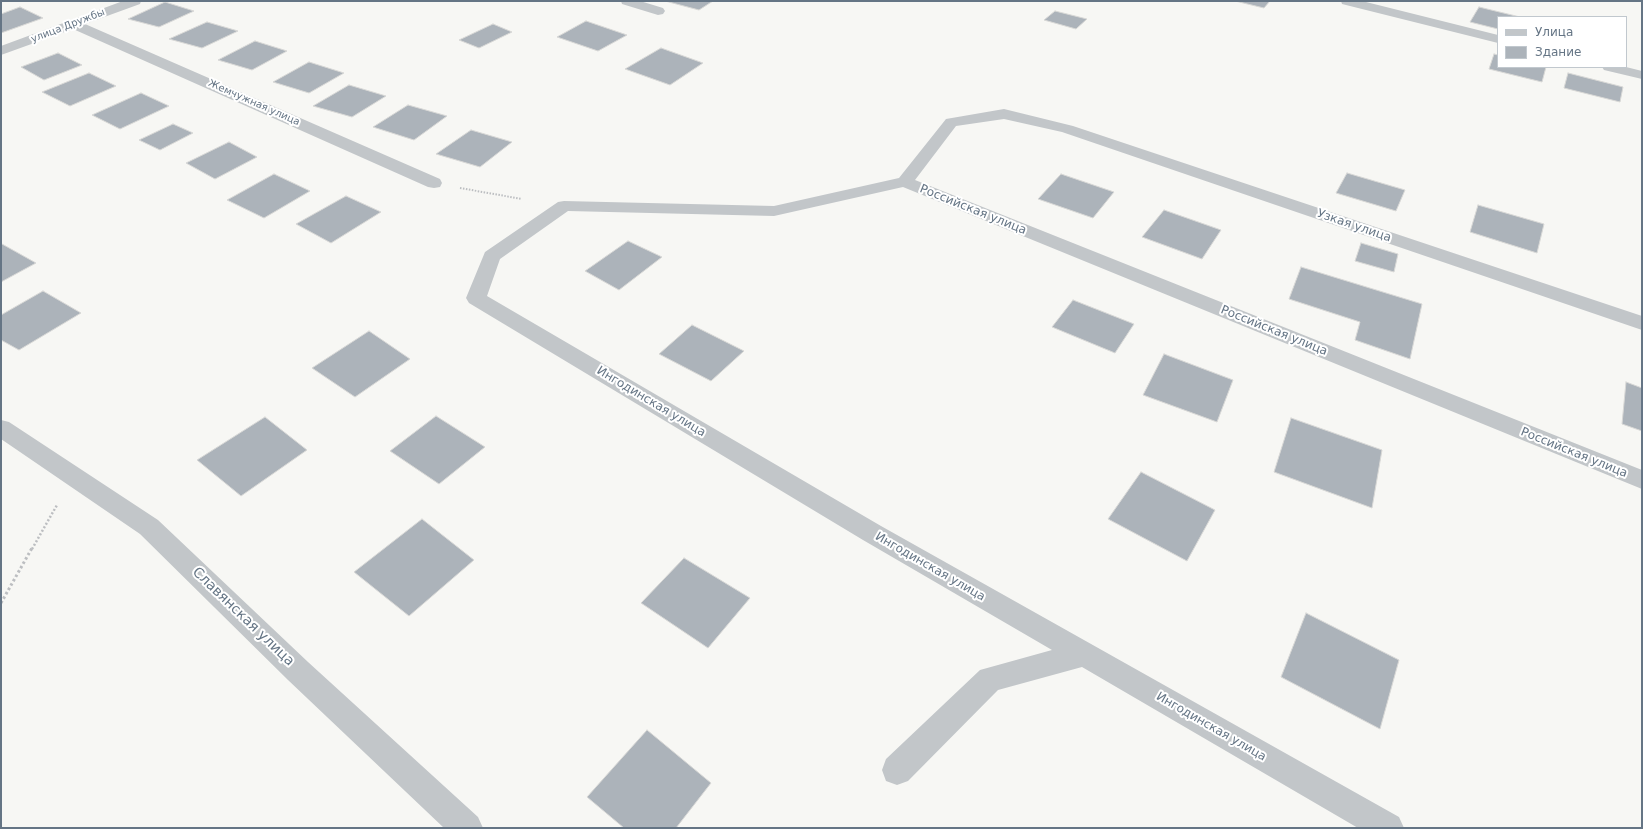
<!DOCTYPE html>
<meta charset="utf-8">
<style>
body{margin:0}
#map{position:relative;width:1643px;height:829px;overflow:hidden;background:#f7f7f4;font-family:"DejaVu Sans",sans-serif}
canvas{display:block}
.frame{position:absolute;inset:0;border:2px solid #657585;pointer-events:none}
.legend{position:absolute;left:1497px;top:16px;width:130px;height:52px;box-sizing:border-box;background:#fff;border:1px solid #c1c8ce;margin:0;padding:5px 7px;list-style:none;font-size:12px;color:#657585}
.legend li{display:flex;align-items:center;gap:8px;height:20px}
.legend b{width:20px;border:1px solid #c1c8ce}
</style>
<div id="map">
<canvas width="1643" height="829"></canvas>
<div class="frame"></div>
<ul class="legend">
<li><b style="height:5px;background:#c2c6c9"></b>Улица</li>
<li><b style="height:11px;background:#acb3ba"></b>Здание</li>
</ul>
</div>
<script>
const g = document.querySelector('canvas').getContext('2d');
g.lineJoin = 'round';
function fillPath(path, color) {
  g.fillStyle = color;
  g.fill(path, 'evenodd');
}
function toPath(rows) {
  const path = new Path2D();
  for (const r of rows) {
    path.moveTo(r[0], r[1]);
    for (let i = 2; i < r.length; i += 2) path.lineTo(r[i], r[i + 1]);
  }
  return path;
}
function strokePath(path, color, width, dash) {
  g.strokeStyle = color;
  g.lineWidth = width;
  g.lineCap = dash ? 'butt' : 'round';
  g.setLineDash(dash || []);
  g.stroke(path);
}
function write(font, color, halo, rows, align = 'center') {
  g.font = font + ' "DejaVu Sans",sans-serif';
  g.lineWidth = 4;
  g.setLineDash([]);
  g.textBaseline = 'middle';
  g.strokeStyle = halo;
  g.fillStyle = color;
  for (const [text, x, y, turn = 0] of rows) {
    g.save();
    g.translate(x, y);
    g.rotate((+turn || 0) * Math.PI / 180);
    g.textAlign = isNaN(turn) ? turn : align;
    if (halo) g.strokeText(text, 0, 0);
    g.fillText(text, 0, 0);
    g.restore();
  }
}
const building = toPath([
 [665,1,713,1,699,10,665,1],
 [1235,1,1270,1,1264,8,1235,1],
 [165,2,194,11,159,27,128,19,165,2],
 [20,7,43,18,1,33,1,14,20,7],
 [1479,7,1520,17,1498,17,1498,29,1470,22,1479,7],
 [1055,11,1087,19,1076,29,1044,20,1055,11],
 [586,21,627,35,598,51,557,37,586,21],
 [207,22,238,31,202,48,169,39,207,22],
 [493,24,512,32,479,48,459,40,493,24],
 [255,41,287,51,252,70,218,60,255,41],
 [661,48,703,63,670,85,625,69,661,48],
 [58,53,82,65,44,80,21,67,58,53],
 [1494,54,1498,55,1498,67,1546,67,1542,82,1489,69,1494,54],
 [309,62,344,73,309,93,273,82,309,62],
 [89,73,116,86,70,106,42,92,89,73],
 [1568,73,1623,87,1620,102,1564,88,1568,73],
 [349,85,386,96,352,117,313,106,349,85],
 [141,93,169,106,120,129,92,115,141,93],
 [408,105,447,116,414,140,373,127,408,105],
 [173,124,193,133,160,150,139,140,173,124],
 [471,130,512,142,480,167,436,154,471,130],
 [229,142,257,157,215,179,186,163,229,142],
 [1347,173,1405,190,1396,211,1336,193,1347,173],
 [274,174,310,191,264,218,227,200,274,174],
 [1061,174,1114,192,1093,218,1038,199,1061,174],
 [346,196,381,212,331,243,296,224,346,196],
 [1478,205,1544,224,1537,253,1470,232,1478,205],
 [1164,210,1221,230,1202,259,1142,237,1164,210],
 [628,241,662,257,619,290,585,271,628,241],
 [1361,243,1398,254,1394,272,1355,261,1361,243],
 [1,244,2,244,36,263,1,282,1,244],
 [1301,267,1422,304,1410,359,1355,340,1360,322,1289,299,1301,267],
 [43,291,81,313,19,350,1,340,1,315,43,291],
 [1073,300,1134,324,1115,353,1052,327,1073,300],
 [692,325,744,351,711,381,659,354,692,325],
 [369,331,410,359,355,397,312,368,369,331],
 [1164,354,1233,380,1217,422,1143,395,1164,354],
 [1626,382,1642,388,1642,431,1622,424,1626,382],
 [436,416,485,447,439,484,390,451,436,416],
 [265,417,307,450,241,496,197,460,265,417],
 [1291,418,1382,450,1372,508,1274,472,1291,418],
 [1141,472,1215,510,1187,561,1108,519,1141,472],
 [422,519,474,560,409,616,354,572,422,519],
 [684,558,750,598,708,648,641,603,684,558],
 [1306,613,1399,660,1380,729,1281,677,1306,613],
 [647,730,711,783,676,828,624,828,587,797,647,730]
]);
fillPath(building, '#acb3ba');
strokePath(building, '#d8d8d6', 1);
strokePath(toPath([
 [460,188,522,199]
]), '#bcbec1', 2, [1.5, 1.5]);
strokePath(toPath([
 [32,549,57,505]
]), '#bcbec1', 2.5, [2, 2]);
strokePath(toPath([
 [1,603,32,548]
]), '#bcbec1', 3, [2.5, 2.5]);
fillPath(toPath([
 [123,1,141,1,140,4,85,24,440,179,442,183,440,187,434,188,428,187,73,29,1,55,1,46,123,1],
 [621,1,640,1,663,8,665,11,663,14,658,15,622,4,621,1],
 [1341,1,1362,1,1498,35,1498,43,1342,4,1341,1],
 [1602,67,1626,67,1642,71,1642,79,1604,70,1602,67],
 [1004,109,1073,126,1642,316,1642,330,1062,132,1004,119,956,126,915,180,1642,470,1642,489,903,187,774,216,568,211,500,259,487,296,881,526,1399,817,1404,828,1358,828,1082,667,998,690,908,781,897,785,886,781,882,770,886,759,980,670,1052,650,863,540,469,303,466,298,485,252,558,202,564,201,774,206,899,178,946,119,1004,109],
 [1,420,9,422,158,520,308,662,478,817,483,828,444,828,288,680,140,534,1,439,1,420]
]), '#c2c6c9');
write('10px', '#657585', '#fff', [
 ["улица Дружбы",68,26,-21],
 ["Жемчужная улица",254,103,24]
]);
write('12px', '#657585', '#fff', [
 ["Российская улица",973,210,22],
 ["Узкая улица",1354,226,19],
 ["Российская улица",1274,331,22],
 ["Ингодинская улица",651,402,31],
 ["Российская улица",1574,453,22],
 ["Ингодинская улица",930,567,30],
 ["Ингодинская улица",1211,727,30]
]);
write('14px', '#657585', '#fff', [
 ["Славянская улица",243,617,44]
]);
</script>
